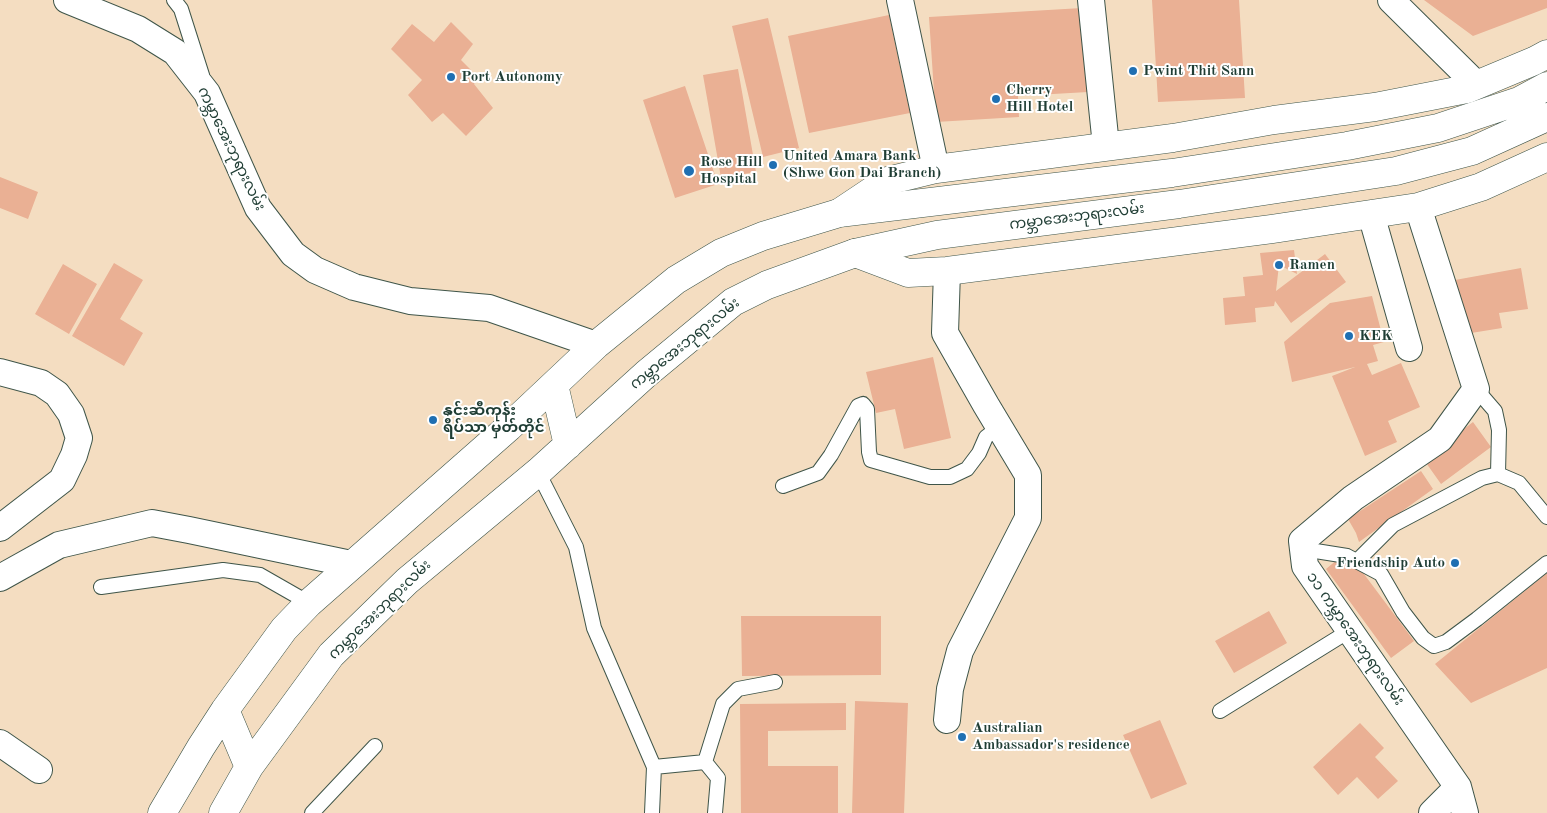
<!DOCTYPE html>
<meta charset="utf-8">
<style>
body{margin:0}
canvas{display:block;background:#f4ddc1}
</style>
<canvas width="1547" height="813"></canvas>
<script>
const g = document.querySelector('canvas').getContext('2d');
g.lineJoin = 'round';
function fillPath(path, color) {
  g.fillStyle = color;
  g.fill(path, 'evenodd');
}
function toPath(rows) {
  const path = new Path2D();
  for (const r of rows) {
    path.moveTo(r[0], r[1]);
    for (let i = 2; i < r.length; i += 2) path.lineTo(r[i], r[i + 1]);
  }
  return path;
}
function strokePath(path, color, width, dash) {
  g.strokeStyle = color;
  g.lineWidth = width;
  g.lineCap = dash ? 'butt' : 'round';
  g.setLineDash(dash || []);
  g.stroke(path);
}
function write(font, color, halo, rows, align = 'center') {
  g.font = font + ' "Old Standard TT","Noto Sans Myanmar",serif';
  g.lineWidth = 4;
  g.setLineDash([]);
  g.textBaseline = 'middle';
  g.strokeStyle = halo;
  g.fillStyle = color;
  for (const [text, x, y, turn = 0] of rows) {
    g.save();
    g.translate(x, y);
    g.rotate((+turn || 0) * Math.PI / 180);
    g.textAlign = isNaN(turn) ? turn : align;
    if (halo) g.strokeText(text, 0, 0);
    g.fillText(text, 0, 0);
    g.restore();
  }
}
fillPath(toPath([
 [1152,0,1239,0,1245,98,1158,102],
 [1424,0,1547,0,1547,8,1473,36],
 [1082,8,1088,92,1018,96,1019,117,936,122,929,17],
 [889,15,910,113,809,133,788,36],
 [768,18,799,148,763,157,732,26],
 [451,22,473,44,461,60,478,77,474,84,493,108,466,136,443,113,432,122,408,95,422,80,391,49,412,24,434,42],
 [738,69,756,172,721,178,703,75],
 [685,86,718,184,675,198,643,100],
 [0,177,38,192,28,219,0,208],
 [1294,250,1297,274,1279,265,1276,291,1325,254,1346,282,1291,323,1275,301,1274,306,1255,308,1256,322,1225,325,1223,298,1245,296,1243,277,1263,275,1260,253],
 [114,263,143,280,120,319,143,333,124,366,72,336],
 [63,264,97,284,69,334,35,314],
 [1521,268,1528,309,1499,313,1502,328,1465,334,1455,280],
 [1372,296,1384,342,1373,345,1378,361,1367,364,1372,375,1401,363,1420,407,1388,421,1397,442,1365,456,1332,376,1355,367,1292,382,1284,342,1330,303],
 [933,357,951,438,904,449,895,409,876,413,866,372],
 [1473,422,1491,447,1441,484,1424,460],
 [1421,471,1433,489,1359,542,1356,533,1348,519],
 [1338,559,1361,570,1414,641,1391,658,1326,569],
 [1547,573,1547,668,1471,703,1435,664],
 [1269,611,1287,643,1234,673,1215,641],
 [741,616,881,616,881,675,742,676],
 [855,701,908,703,904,813,852,813],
 [846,703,846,730,768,731,768,766,838,766,838,813,741,813,740,704],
 [1160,720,1187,784,1151,799,1123,735],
 [1360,723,1384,748,1375,757,1398,781,1378,799,1357,777,1338,795,1313,767]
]), '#eab094');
const lane = toPath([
 [174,0,181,9,202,75],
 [1476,389,1495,411,1499,430,1498,474],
 [538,472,576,547,594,628,654,767,652,813],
 [783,486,818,473,831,455,858,406,863,404,867,409,869,452,871,460,930,477,950,477,967,469,979,453,986,437,999,427],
 [1303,549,1347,556,1381,574,1403,612,1423,638,1434,646,1446,642,1477,619,1547,563],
 [1357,561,1393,525,1482,478,1498,474,1519,483,1547,517],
 [101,587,223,570,260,575,309,603],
 [1220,711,1349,631],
 [705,762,723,704,738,689,775,682],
 [654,767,705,762,718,778,715,813],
 [312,813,375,746]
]);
const street = toPath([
 [67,0,138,29,175,52,207,93,258,208,293,254,315,270,354,287,410,301,489,308,596,345],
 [900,0,936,169],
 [1091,0,1106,146],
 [1391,0,1477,85],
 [1418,207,1476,389,1440,439,1353,498,1302,541,1305,566,1458,787,1465,813],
 [1371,214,1409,348],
 [947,271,945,333,986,405,1028,475,1028,518,960,651,950,689,947,720],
 [0,372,41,383,57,394,71,414,79,438,74,455,62,480,0,528],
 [0,578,59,545,152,523,189,530,351,564],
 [0,743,39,770],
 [1432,813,1458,787]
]);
const secondary = toPath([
 [839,213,887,181,936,169,1173,138,1274,120,1375,107,1467,89,1534,61,1547,54],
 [855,253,908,273,947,271,1272,229,1418,207,1481,187,1547,157]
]);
const primary = toPath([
 [554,385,568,445],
 [225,710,249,767],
 [162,813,201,747,225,710,284,629,309,603,509,427,596,345,676,280,721,253,763,236,839,213,1172,173,1347,146,1438,128,1519,101,1547,86],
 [223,813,249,767,331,655,407,581,538,472,646,374,733,302,767,285,855,253,937,235,1179,204,1396,171,1472,151,1547,117]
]);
strokePath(lane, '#3f5549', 16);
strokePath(street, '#3f5549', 28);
strokePath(secondary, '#3f5549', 29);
strokePath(primary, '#3f5549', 29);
strokePath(lane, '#fff', 14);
strokePath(street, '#fff', 26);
strokePath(secondary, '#fff', 28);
strokePath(primary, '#fff', 28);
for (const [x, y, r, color] of [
 [1133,71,5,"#1f6fb2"],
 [451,77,5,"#1f6fb2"],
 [996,99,5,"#1f6fb2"],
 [773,165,5,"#1f6fb2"],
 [689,171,6,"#1f6fb2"],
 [1279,265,5,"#1f6fb2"],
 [1349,336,5,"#1f6fb2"],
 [433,420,5,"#1f6fb2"],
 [1455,563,5,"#1f6fb2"],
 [962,737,5,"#1f6fb2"]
]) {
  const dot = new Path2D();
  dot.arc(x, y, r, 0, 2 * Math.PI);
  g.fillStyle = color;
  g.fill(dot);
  strokePath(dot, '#fff', 2);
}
write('bold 15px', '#1f3d34', '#fff', [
 ["Pwint Thit Sann",1143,71],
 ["Port Autonomy",461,77],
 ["Cherry",1006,90],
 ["Hill Hotel",1006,107],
 ["United Amara Bank",783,156],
 ["(Shwe Gon Dai Branch)",783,173],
 ["Rose Hill",700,162],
 ["Hospital",700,179],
 ["Ramen",1289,265],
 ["KEK",1359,336],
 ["နှင်းဆီကုန်း",443,411],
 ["ရိပ်သာ မှတ်တိုင်",443,428],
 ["Friendship Auto",1445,563,"right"],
 ["Australian",972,728],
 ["Ambassador's residence",972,745]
], 'left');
write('15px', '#1f3d34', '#fff', [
 ["ကမ္ဘာအေးဘုရားလမ်း",231,149,64],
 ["ကမ္ဘာအေးဘုရားလမ်း",1077,217,-7],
 ["ကမ္ဘာအေးဘုရားလမ်း",685,344,-39],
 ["ကမ္ဘာအေးဘုရားလမ်း",380,610,-44],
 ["၁၁ ကမ္ဘာအေးဘုရားလမ်း",1355,639,55]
]);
</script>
